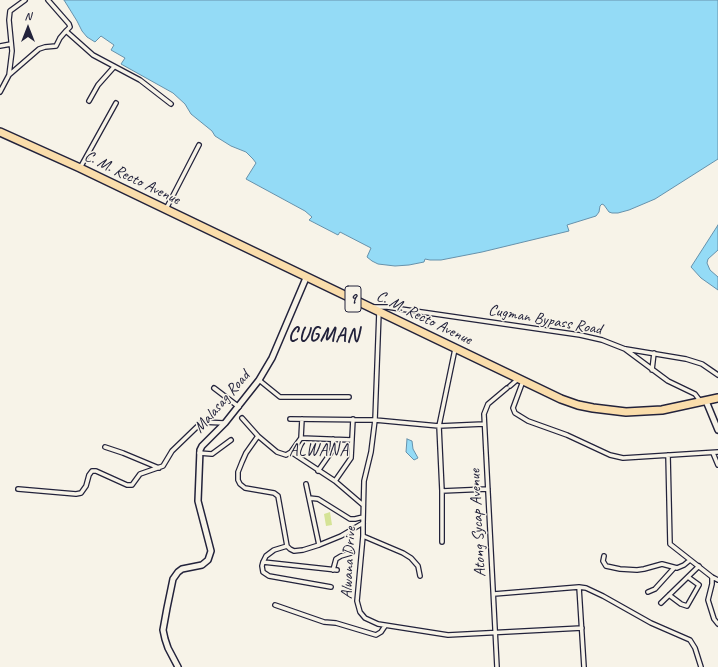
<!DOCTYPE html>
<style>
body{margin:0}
#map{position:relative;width:718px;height:667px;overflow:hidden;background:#f7f3e8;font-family:Caveat,sans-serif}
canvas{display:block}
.north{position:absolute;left:8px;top:8px;width:40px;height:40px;-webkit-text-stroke:3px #f7f3e8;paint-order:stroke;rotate:0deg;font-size:11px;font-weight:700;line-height:16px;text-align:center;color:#22223b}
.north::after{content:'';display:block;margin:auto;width:14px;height:18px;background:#22223b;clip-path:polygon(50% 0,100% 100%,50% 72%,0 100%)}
</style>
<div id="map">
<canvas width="718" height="667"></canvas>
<div class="north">N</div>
</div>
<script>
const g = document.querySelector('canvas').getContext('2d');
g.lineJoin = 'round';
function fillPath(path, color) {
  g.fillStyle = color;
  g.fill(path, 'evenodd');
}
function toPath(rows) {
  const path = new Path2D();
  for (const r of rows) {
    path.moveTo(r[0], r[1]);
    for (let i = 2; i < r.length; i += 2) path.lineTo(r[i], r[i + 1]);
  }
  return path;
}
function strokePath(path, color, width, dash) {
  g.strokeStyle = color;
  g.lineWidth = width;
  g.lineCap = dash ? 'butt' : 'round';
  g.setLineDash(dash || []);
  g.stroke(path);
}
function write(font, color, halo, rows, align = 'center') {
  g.font = font + ' Caveat,sans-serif';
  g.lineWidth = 3;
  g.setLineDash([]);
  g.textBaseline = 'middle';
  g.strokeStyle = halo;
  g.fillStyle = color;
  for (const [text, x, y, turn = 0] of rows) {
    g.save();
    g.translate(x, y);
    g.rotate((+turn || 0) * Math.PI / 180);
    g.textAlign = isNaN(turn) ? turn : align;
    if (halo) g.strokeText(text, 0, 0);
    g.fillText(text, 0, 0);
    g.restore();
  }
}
fillPath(toPath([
 [330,512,332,525,326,526,324,514]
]), '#d5e396');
const water = toPath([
 [64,0,718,0,718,159,655,199,629,210,618,213,612,213,609,212,604,205,602,204,600,206,599,212,596,216,567,225,569,231,482,252,441,260,430,260,425,259,424,262,409,265,395,266,378,264,372,261,367,257,371,248,340,232,338,235,309,220,312,217,305,211,246,179,256,163,253,159,246,152,231,146,215,136,212,131,191,114,185,104,173,93,121,64,125,58,111,50,114,45,101,36,95,42,87,37,82,31,77,21,64,0],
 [718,225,718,250,708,259,707,263,710,270,718,277,718,290,701,278,691,267,718,225],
 [407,439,412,441,413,449,418,458,414,460,406,452,407,439]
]);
fillPath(water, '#94dbf6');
strokePath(water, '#6691ab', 1);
const street = toPath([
 [48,0,69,24,70,27,66,31],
 [0,46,11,44],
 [9,75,12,51,9,20,10,11,25,0],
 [0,92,9,75,39,49,45,47,56,46,60,38,66,31,93,55,140,80,171,104],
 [89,101,98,85,114,67],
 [80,168,116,103],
 [166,209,199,145],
 [372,307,387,307,580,335,602,340,625,349,668,381,695,394,701,402],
 [379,312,375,420,371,452,364,481,363,523,363,536,357,601,360,612,365,618,378,624,448,635,582,628],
 [626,349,686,359,702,364,718,375],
 [652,370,654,353],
 [259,380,280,397,349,397],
 [523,381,513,408,515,413,528,421,567,435,610,455,623,458,718,452],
 [510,386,518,379],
 [214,388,239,407],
 [242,418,258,436,277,452,286,455,291,452,335,481,363,505],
 [290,419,375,420,439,426,484,424],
 [258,436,246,453,242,462,238,472,238,480,240,484,245,488,274,493,278,496,287,546,290,549,294,551,303,550,319,545,341,536,363,523],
 [301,438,352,440],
 [105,447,123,453,159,468],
 [291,452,301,438,302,419],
 [199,453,212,454,231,440],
 [713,453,718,465],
 [668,455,670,544,712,577,718,580],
 [318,471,332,451,333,439],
 [335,481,351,458,353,419],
 [306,484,319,545],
 [18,489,76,494,81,493,86,486,89,475,92,471,96,471,127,485,132,485,140,474,163,466,172,451,202,422,224,423],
 [442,491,488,489],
 [309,498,318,499,350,519,355,519,363,517],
 [363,536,403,553,411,558,418,566,420,576],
 [442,542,442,491,439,426,455,349],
 [287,546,274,550,266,556,263,562,262,566,263,572,269,576,331,587],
 [604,556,603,561,606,566,620,569,637,570,644,569,662,564,677,568,684,565,690,560],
 [263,562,337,570],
 [333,570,336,559,341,556,351,553],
 [712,577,712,584,708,600,714,619,718,624],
 [579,587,584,667],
 [648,592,655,589,674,568],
 [494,594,579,587,586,588,603,596,651,623,690,640,695,648,701,667],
 [669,595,681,604,687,606,699,585,688,577],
 [661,603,699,566],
 [275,605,324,622,336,623,376,635,381,632,385,626],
 [497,667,484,414,488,404,507,388]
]);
const secondary = toPath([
 [706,401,718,430],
 [178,667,168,648,165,639,163,630,167,608,173,579,178,572,182,569,202,565,208,560,211,551,198,501,200,450,202,446,225,423,259,380,272,358,306,278]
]);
const highway = toPath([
 [0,132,80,168,561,399,578,405,593,408,626,412,662,410,718,398]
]);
strokePath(street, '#22223b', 6);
strokePath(secondary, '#22223b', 8);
strokePath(highway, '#22223b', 10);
strokePath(street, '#f7f3e8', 3.5);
strokePath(secondary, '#f7f3e8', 5);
strokePath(highway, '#faddab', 7);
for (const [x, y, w] of [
 [353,299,16]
]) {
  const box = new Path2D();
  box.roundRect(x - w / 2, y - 13, w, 26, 3);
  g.fillStyle = '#f7f3e8';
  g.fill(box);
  strokePath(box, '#22223b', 1);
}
write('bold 15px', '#22223b', null, [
 ["9",353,299]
]);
write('16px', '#22223b', '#f7f3e8', [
 ["C. M. Recto Avenue",132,178,26],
 ["C. M. Recto Avenue",424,318,26],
 ["Cugman Bypass Road",545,320,10],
 ["Malasag Road",222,402,-49],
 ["Atong Sycap Avenue",478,523,-93],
 ["Alwana Drive",349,563,-87]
]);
g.letterSpacing = '1px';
write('17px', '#22223b', '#f7f3e8', [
 ["ALWANA",319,451]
]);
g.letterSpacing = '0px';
g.letterSpacing = '1px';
write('bold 20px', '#22223b', '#f7f3e8', [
 ["CUGMAN",324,336]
]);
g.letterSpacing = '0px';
</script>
